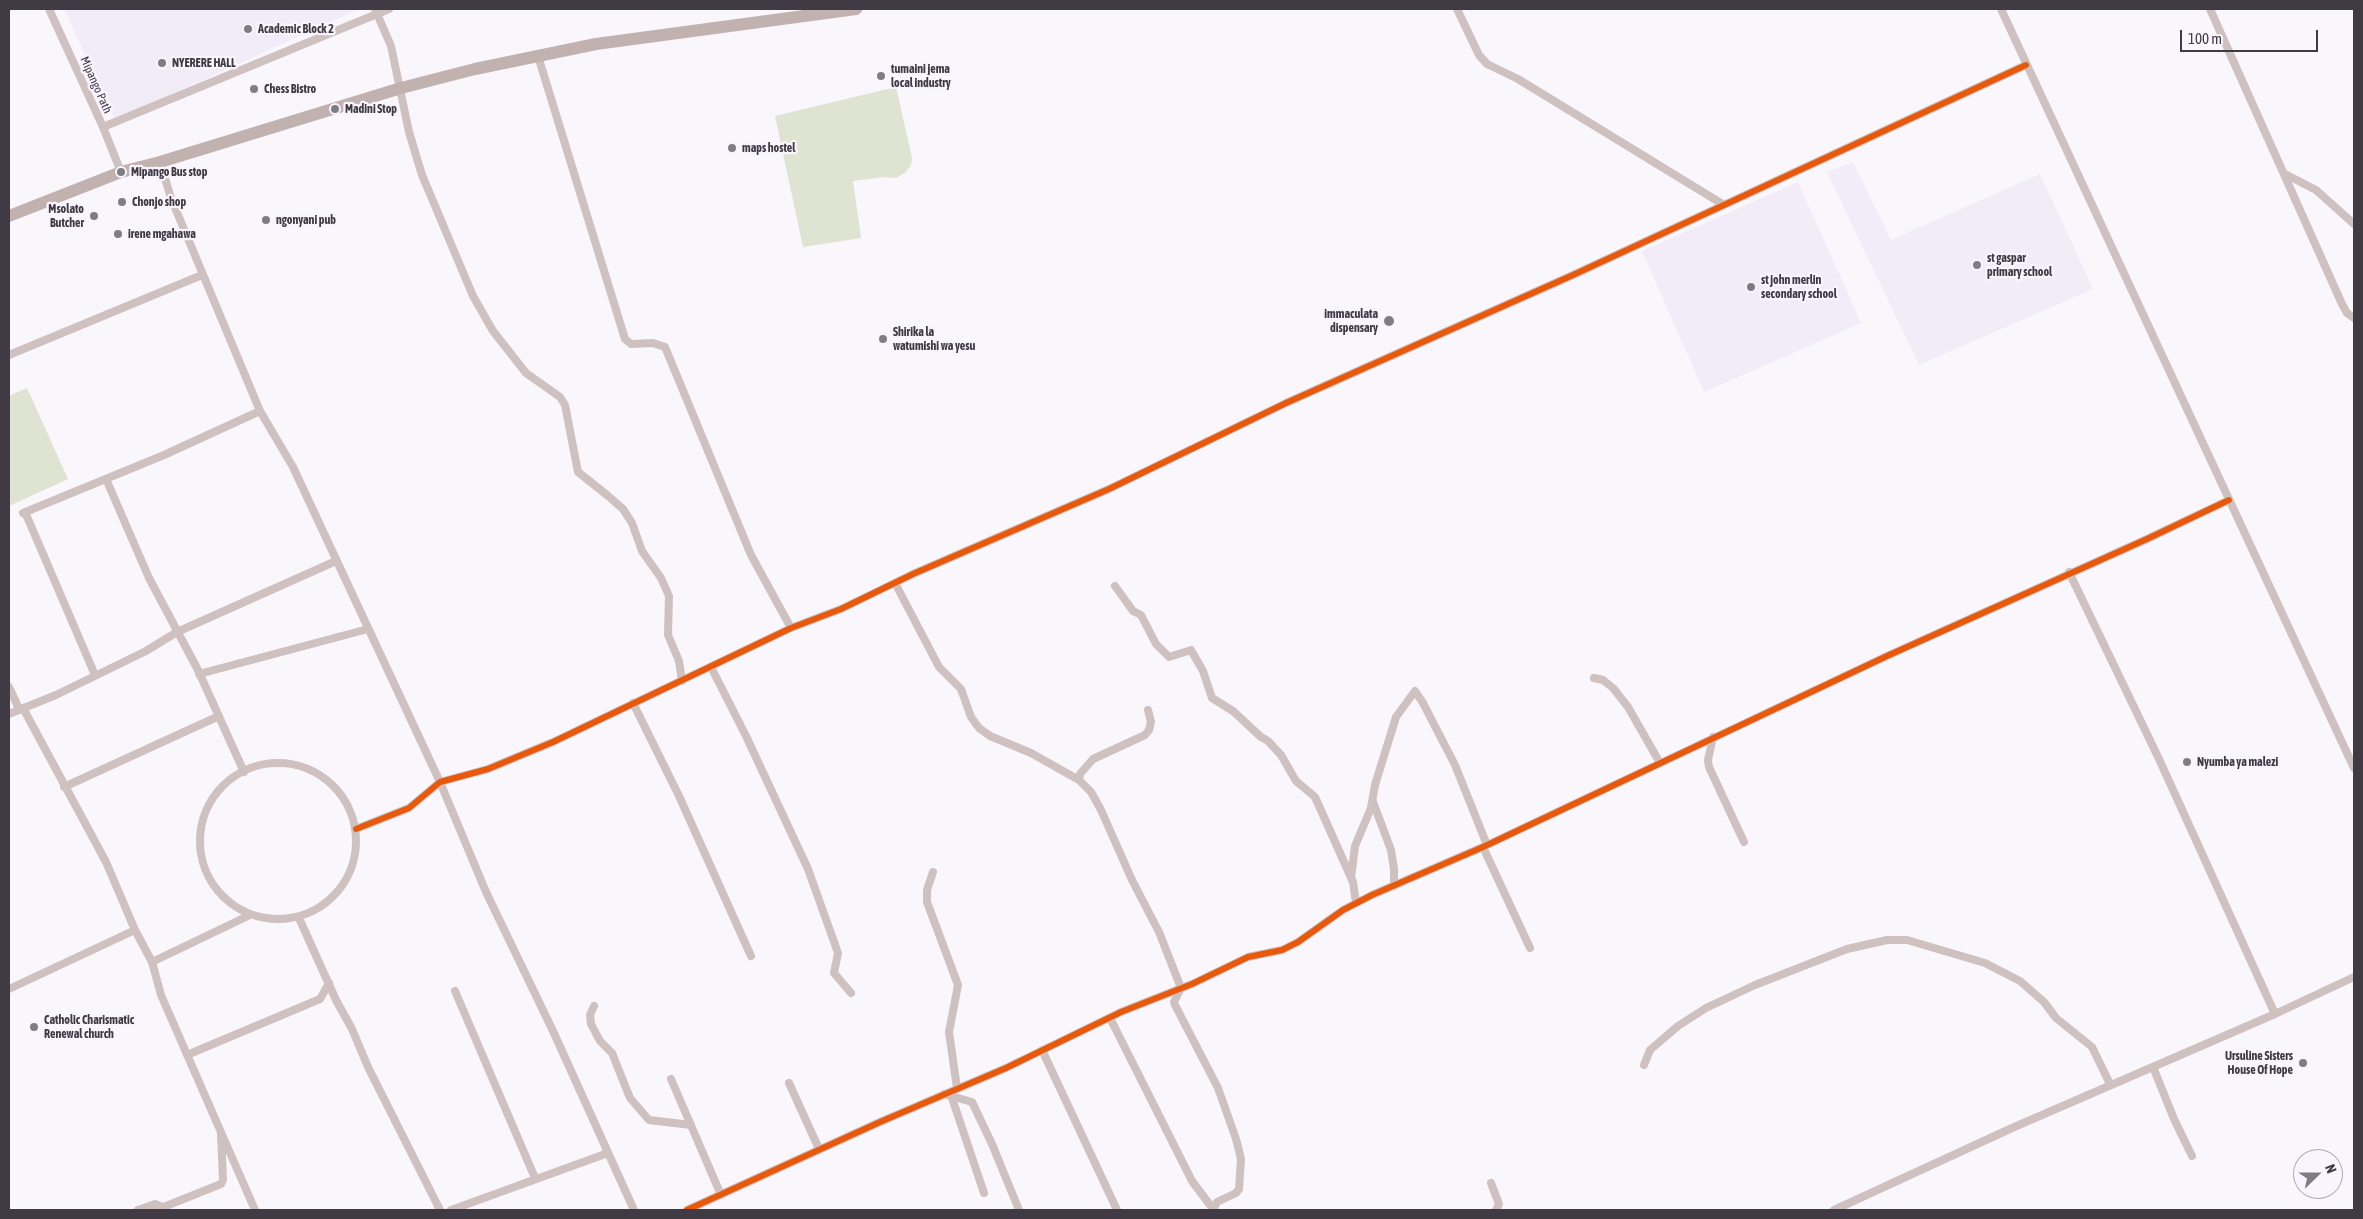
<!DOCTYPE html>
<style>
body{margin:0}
#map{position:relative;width:2363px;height:1219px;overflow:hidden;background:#f9f6fc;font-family:"Asap Condensed",sans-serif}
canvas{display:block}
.frame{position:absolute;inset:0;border:10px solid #3f3a43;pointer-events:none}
.north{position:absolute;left:2293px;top:1149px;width:50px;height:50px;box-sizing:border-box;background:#faf4fe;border:1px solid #afaab3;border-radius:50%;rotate:68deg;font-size:14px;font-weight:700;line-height:20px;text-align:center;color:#3f3a43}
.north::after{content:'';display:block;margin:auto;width:18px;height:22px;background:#807c84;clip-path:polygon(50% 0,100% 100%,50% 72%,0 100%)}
.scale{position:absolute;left:2180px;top:30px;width:138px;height:22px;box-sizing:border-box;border:2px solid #3f3a43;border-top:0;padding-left:6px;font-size:15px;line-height:18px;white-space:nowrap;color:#3f3a43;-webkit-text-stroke:4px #faf4fe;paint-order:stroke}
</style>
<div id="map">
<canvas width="2363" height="1219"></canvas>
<div class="frame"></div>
<div class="north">N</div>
<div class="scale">100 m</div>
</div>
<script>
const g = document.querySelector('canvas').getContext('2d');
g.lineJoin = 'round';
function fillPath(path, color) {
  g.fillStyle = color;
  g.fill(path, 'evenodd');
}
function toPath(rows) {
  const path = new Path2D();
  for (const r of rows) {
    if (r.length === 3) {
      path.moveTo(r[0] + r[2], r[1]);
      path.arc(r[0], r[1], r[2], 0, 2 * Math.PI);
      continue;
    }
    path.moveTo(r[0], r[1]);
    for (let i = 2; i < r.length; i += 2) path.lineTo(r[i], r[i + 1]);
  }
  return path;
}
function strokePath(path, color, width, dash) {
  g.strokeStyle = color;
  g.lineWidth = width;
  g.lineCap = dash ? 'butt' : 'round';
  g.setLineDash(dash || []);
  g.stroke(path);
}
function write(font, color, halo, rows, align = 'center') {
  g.font = font + ' "Asap Condensed",sans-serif';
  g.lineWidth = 4.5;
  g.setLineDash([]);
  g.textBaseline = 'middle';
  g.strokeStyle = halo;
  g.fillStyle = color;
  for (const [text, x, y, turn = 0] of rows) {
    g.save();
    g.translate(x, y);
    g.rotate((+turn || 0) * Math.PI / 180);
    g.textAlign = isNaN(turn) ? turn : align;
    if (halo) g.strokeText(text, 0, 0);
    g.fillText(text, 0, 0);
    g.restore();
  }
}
fillPath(toPath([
 [64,9,359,9,115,120],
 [1853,162,1891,240,2040,174,2093,289,1919,365,1827,172],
 [1798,182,1861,323,1704,392,1642,251]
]), '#f2ebf8');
fillPath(toPath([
 [896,87,912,158,911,165,906,172,896,178,884,177,853,181,861,238,803,247,775,116],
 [27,388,68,479,9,506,9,396]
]), '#dee3d2');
strokePath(toPath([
 [49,9,103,127,121,172],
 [375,9,391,46,409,132,422,175,473,296,493,331,526,373,560,397,565,405,578,472,607,495,623,509,632,523,642,551,661,578,669,596,668,635,679,661,682,681],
 [1457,9,1479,55,1487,64,1518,79,1724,205],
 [2001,9,2354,768],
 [2210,9,2342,304,2347,313,2354,318],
 [538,56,625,339,631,344,653,343,665,347,751,555,791,628],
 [103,127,389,9],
 [160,162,171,198,260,411,293,467,440,782,486,892,553,1031,634,1210],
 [2285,174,2316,190,2354,224],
 [9,355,202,275],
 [106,479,149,578,198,670,244,772],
 [25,512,95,675],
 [23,513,164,455,260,411],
 [2069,572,2159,759,2275,1014],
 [895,583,939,667,961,689,971,717,979,728,990,736,1031,753,1079,780,1091,792,1101,810,1132,880,1159,932,1181,988,1174,1002,1175,1005,1218,1088,1236,1139,1241,1159,1239,1189,1236,1193,1217,1202,1213,1210],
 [1115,586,1133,611,1141,615,1156,644,1169,657,1191,650,1203,671,1212,698,1233,711,1261,737,1268,741,1281,755,1296,781,1315,797,1353,882,1356,903],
 [711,667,746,736,808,869,838,953,834,973,851,993],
 [199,674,368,629],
 [1594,678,1603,680,1613,688,1628,707,1660,763],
 [9,687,19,709],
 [633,703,679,796,751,956],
 [23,708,106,862,135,930,152,962,161,995,255,1210],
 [9,714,56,695,146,651,177,632,336,561],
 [1713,737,1708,760,1709,767,1744,842],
 [278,841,78],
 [1079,780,1080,774,1093,759,1145,735,1149,730,1151,722,1148,710],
 [64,787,219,716],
 [1373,802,1391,850,1394,869,1394,886],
 [356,829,409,808,440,782,488,769,553,742,791,628,841,609,913,574,1109,489,1286,403,1573,275,2026,65],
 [1483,847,1530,948],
 [933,872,927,890,927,902,958,985,949,1032,957,1088],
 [1351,878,1355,846,1371,808,1375,785,1396,717,1415,691,1423,703,1455,765,1487,845],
 [299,918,336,1000,352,1029,368,1067,440,1210],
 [152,962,250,915],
 [9,989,135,930],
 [455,991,535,1178],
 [594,1006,590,1015,591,1024,600,1041,612,1053,630,1098,649,1120,691,1125],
 [1110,1018,1192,1181,1213,1209],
 [1042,1050,1117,1210],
 [187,1055,320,999,329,983],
 [1644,1065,1650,1050,1678,1026,1706,1008,1755,985,1847,949,1887,940,1907,940,1985,963,2020,981,2044,1002,2056,1018,2092,1047,2110,1084],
 [2153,1067,2174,1119,2192,1156],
 [671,1079,721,1195],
 [789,1083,819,1149],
 [944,1094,972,1102,992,1144,1019,1210],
 [952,1098,984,1193],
 [1491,1183,1499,1204,1496,1210],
 [138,1210,155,1204,163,1207],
 [156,1210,221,1184,223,1180,221,1134],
 [451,1210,608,1153],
 [687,1210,880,1122,1006,1068,1121,1012,1192,984,1248,957,1282,950,1298,942,1343,910,1372,895,1483,847,1887,656,2147,539,2229,500],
 [1834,1210,2012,1128,2275,1014,2354,977]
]), '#cec1c0', 8);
strokePath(toPath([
 [9,216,121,172,160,162,401,88,475,69,596,44,856,9]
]), '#c1b2b0', 12);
strokePath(toPath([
 [356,829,409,808,440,782,488,769,553,742,791,628,841,609,913,574,1109,489,1286,403,1573,275,2026,65],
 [687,1210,880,1122,1006,1068,1121,1012,1192,984,1248,957,1282,950,1298,942,1343,910,1372,895,1483,847,1887,656,2147,539,2229,500]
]), '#e8590c', 6);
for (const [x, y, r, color] of [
 [248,29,5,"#807c84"],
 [162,63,5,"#807c84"],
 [881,76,5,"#807c84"],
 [254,89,5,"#807c84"],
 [335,109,5,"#807c84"],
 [732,148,5,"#807c84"],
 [121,172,5,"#807c84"],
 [122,202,5,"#807c84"],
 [94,216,5,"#807c84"],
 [266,220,5,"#807c84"],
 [118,234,5,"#807c84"],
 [1977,265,5,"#807c84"],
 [1751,287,5,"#807c84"],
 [1389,321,6,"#807c84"],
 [883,339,5,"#807c84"],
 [2187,762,5,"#807c84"],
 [34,1027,5,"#807c84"],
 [2303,1063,5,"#807c84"]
]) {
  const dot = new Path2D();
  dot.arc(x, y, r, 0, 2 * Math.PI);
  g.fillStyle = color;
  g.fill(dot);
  strokePath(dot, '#faf4fe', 2);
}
write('bold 12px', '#3f3a43', '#faf4fe', [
 ["Academic Block 2",258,29],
 ["NYERERE HALL",172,63],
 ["tumaini jema",891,69],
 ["local industry",891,83],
 ["Chess Bistro",264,89],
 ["Madini Stop",345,109],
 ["maps hostel",742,148],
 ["Mipango Bus stop",131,172],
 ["Chonjo shop",132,202],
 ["Msolato",84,209,"right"],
 ["Butcher",84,223,"right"],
 ["ngonyani pub",276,220],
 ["irene mgahawa",128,234],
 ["st gaspar",1987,258],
 ["primary school",1987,272],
 ["st john merlin",1761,280],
 ["secondary school",1761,294],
 ["immaculata",1378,314,"right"],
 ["dispensary",1378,328,"right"],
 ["Shirika la",893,332],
 ["watumishi wa yesu",893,346],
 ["Nyumba ya malezi",2197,762],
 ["Catholic Charismatic",44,1020],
 ["Renewal church",44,1034],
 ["Ursuline Sisters",2293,1056,"right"],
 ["House Of Hope",2293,1070,"right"]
], 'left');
write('12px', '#3f3a43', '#faf4fe', [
 ["Mipango Path",96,85,66]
]);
</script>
